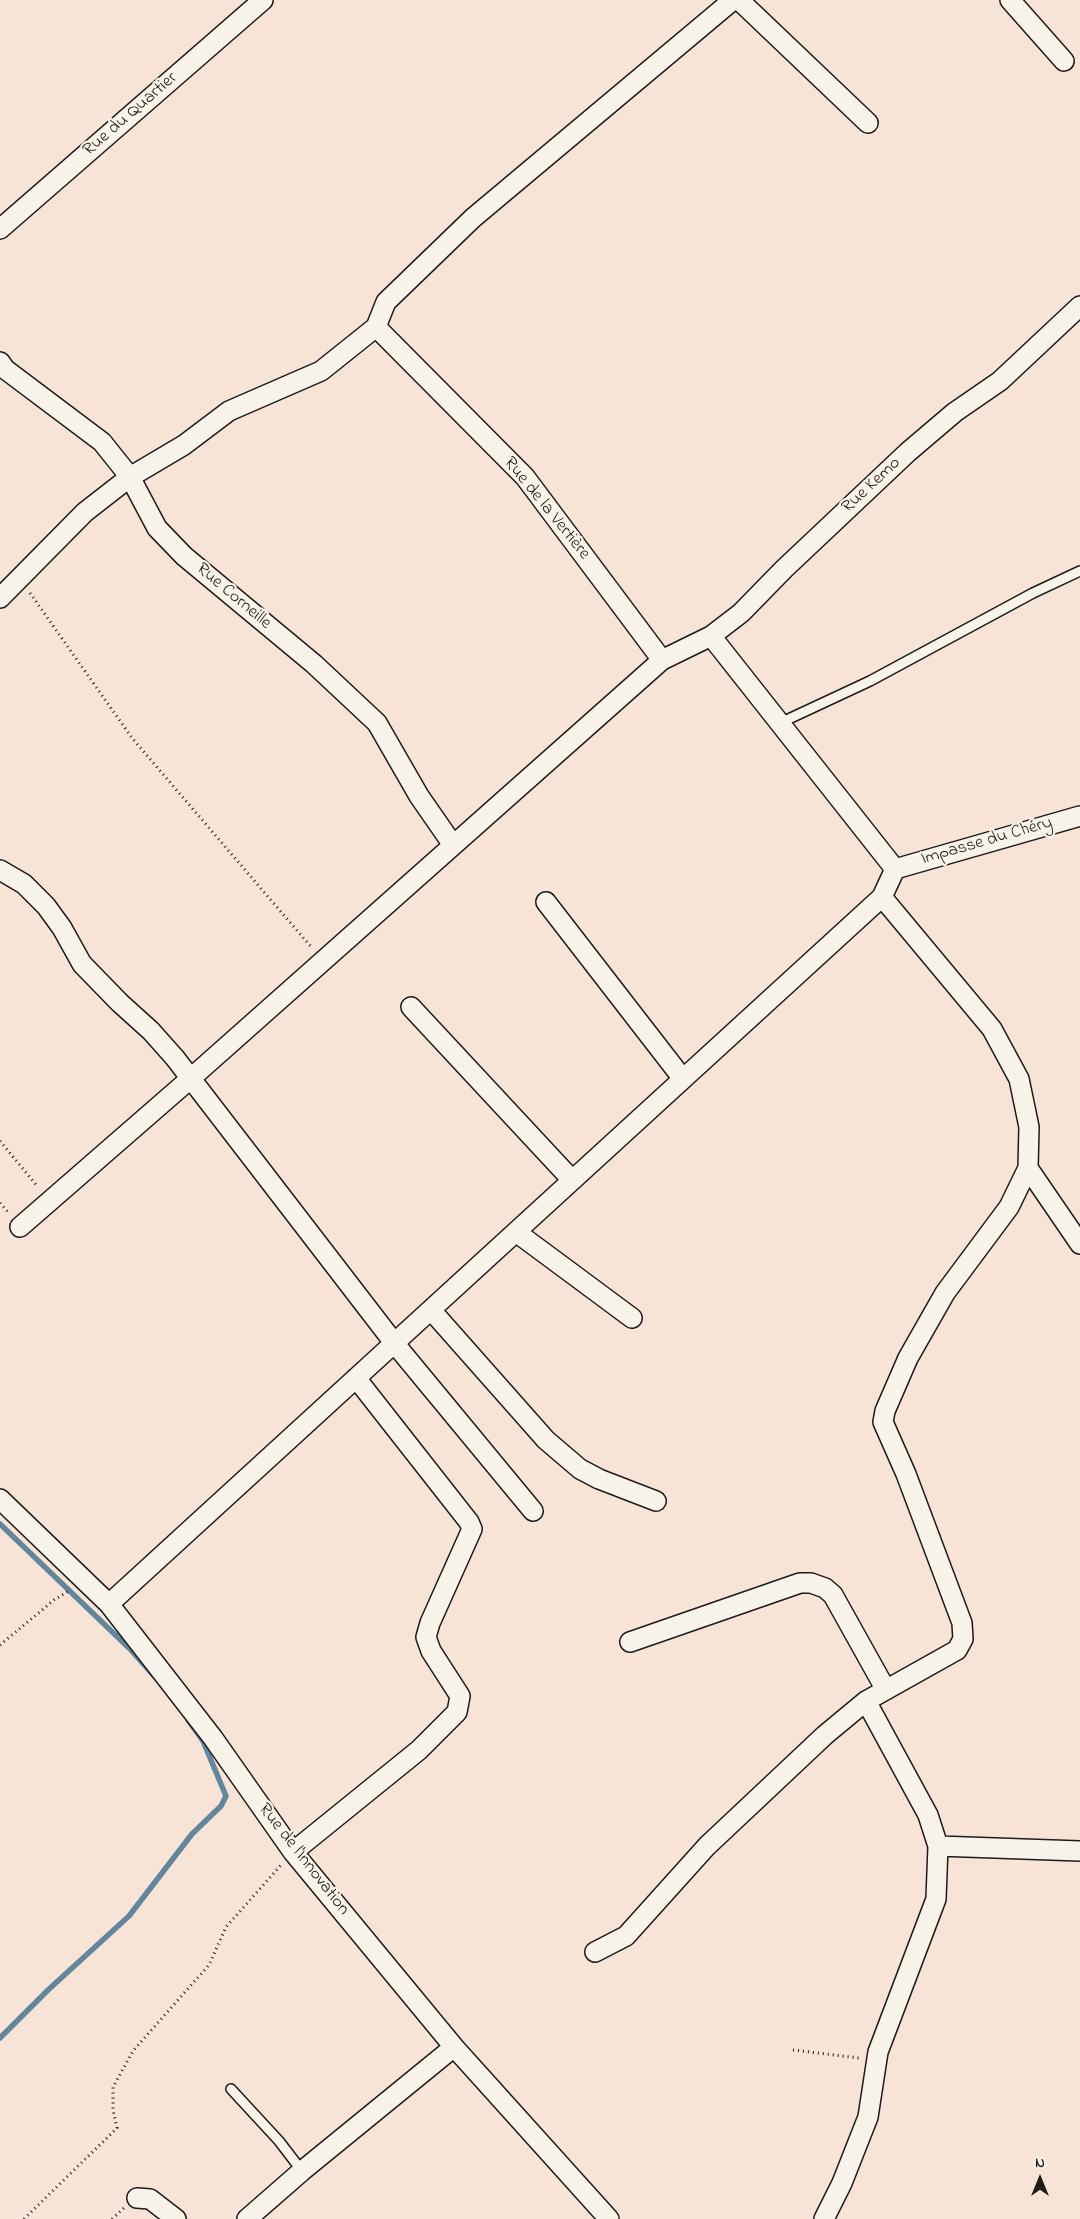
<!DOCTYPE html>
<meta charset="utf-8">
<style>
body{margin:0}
#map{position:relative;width:1080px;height:2219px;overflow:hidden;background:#f7e4d6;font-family:"Indie Flower",sans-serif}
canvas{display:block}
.north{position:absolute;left:1015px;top:2154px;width:50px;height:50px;-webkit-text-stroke:4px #f7f3e8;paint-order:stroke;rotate:0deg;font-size:14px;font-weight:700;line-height:20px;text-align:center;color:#1c1c1c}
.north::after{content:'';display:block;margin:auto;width:18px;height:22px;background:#1c1c1c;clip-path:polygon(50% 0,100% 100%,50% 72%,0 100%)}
</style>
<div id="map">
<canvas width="1080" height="2219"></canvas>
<div class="north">N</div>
</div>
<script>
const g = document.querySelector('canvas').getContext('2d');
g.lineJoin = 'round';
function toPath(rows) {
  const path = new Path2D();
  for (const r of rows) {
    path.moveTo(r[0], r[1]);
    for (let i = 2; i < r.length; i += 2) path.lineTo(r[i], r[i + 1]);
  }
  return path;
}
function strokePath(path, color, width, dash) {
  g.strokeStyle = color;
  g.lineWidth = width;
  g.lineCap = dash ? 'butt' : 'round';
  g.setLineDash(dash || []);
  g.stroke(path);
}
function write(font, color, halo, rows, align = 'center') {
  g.font = font + ' "Indie Flower",sans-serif';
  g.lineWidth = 4.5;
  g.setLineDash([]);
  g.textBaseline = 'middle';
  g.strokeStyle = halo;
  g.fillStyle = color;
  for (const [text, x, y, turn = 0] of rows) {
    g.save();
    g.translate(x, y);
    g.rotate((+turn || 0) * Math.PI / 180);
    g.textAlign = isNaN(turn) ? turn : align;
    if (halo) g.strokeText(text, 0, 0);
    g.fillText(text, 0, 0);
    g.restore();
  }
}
strokePath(toPath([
 [0,1524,130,1649,155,1677],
 [0,2038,48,1990,129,1916,192,1834,221,1806,226,1796,203,1741,188,1720]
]), '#62879c', 5.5);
const service = toPath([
 [780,723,870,681,1033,593,1080,571],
 [231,2089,279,2141,302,2171]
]);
const minor = toPath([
 [739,0,868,123],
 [1010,0,1064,61],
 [0,229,263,0],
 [376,327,525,477,662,660],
 [0,362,5,369,102,442,130,477,157,528,184,556,314,664,377,723,419,796,453,845],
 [0,598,85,512,130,477,184,445,229,411,321,371,376,327,386,302,473,218,733,0],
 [895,869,1080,816],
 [0,870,24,884,46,906,62,928,82,964,120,1003,151,1031,175,1058,395,1344,533,1511],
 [546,902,683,1079],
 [411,1007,572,1180],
 [1028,1168,1080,1244],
 [20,1227,190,1079,662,660,711,636,741,613,784,569,908,452,955,412,1000,381,1080,306],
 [516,1232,632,1318],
 [431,1310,546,1440,580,1469,599,1479,656,1501],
 [0,1499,109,1604,213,1738,293,1852,454,2047,609,2219],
 [109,1604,882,897,895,869,711,636],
 [630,1642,800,1583,811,1583,825,1588,833,1595,886,1690],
 [938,1846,1080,1851],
 [293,1852,419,1750,457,1712,460,1696,431,1651,426,1637,430,1623,472,1529,469,1522,356,1378],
 [595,1952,626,1936,707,1846,825,1735,866,1701,957,1650,963,1639,962,1623,906,1474,883,1422,885,1411,908,1358,945,1293,1009,1207,1028,1168,1029,1127,1019,1079,992,1029,882,897],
 [137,2198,150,2199,176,2219],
 [247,2219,302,2171,454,2047],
 [824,2219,842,2183,868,2117,878,2052,936,1899,938,1846,928,1815,866,1701]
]);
strokePath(service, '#1c1c1c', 12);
strokePath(minor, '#1c1c1c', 22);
strokePath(toPath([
 [30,593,132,738,312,948],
 [0,1141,38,1187],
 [0,1203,9,1213],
 [0,1645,54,1600,70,1590],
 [793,2050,859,2058],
 [24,2219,117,2128,113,2110,113,2087,133,2051,209,1965,226,1927,281,1865],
 [112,2219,124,2208]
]), '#1c1c1c', 3, [1, 4]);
strokePath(service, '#f7f3e8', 9);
strokePath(minor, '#f7f3e8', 19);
write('18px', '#1c1c1c', '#f7f3e8', [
 ["Rue du Quartier",131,115,-41],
 ["Rue Kemo",872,486,-43],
 ["Rue de la Vertière",546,509,51],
 ["Rue Corneille",233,597,40],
 ["Impasse du Chéry",987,842,-16],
 ["Rue de l'Innovation",303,1860,52]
]);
</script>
